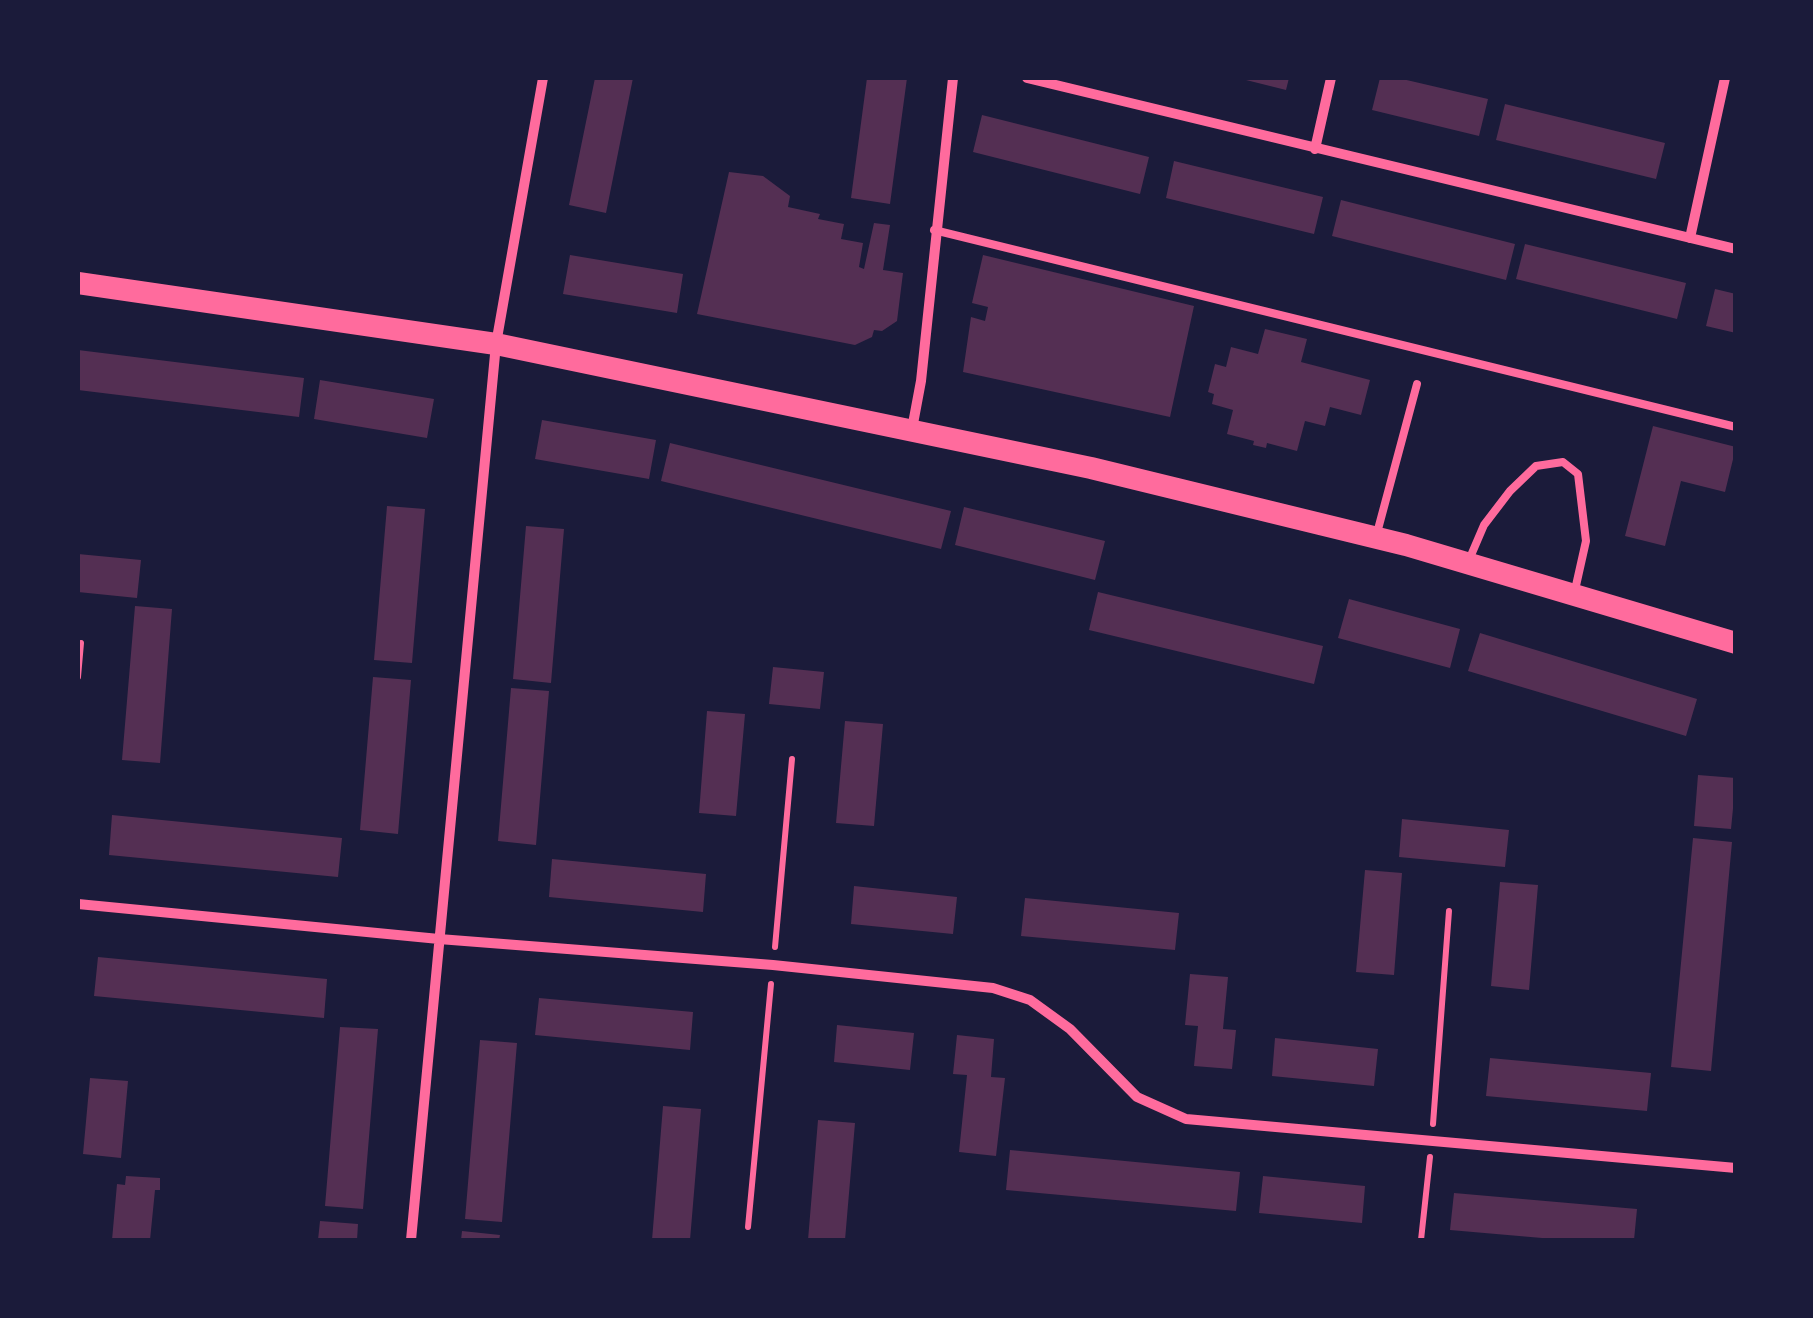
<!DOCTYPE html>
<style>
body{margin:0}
#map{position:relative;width:1813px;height:1318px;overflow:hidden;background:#1b1b3a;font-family:Montserrat,sans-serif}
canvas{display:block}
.frame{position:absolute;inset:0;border:80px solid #1b1b3a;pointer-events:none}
</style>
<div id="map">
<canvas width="1813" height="1318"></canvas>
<div class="frame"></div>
</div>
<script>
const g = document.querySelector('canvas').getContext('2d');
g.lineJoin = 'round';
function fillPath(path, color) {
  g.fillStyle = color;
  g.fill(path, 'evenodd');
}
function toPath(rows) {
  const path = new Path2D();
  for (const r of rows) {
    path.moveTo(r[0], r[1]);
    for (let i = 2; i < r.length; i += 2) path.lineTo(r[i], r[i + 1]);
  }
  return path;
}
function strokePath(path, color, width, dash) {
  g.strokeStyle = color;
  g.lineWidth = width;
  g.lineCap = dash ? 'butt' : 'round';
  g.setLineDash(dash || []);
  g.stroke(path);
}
fillPath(toPath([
 [595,78,633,78,606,213,569,205],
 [867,78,907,78,890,204,851,198],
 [1238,78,1289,78,1286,90],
 [1380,78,1398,78,1488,99,1479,136,1372,110],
 [1505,104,1665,143,1656,179,1496,140],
 [982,115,1149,157,1140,194,973,152],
 [1174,161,1323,197,1314,234,1166,198],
 [729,172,763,176,790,196,788,207,820,214,818,219,844,224,841,239,863,243,859,267,864,269,874,223,890,225,883,270,903,273,897,321,882,331,874,330,872,337,855,345,697,314],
 [1341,200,1515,244,1506,280,1332,236],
 [1525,244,1686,283,1677,319,1516,279],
 [570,255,683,274,677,313,563,294],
 [983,255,1194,306,1170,417,963,372,971,317,985,321,988,307,972,303],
 [1715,289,1736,294,1736,333,1706,326],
 [1265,329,1307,339,1301,362,1370,380,1361,415,1330,407,1325,426,1305,421,1297,451,1267,443,1266,448,1253,445,1254,441,1227,434,1233,410,1212,404,1214,394,1208,392,1215,364,1226,367,1231,347,1258,354],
 [78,350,304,378,299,417,78,390],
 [320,380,434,399,427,438,314,419],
 [542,420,656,440,649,479,535,459],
 [1653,426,1736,447,1725,492,1681,481,1665,546,1625,536],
 [670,443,951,511,941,549,661,481],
 [387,506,425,509,412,663,374,660],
 [964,507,1105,541,1095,580,955,545],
 [526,526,564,529,551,683,513,679],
 [78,554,141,560,137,598,78,592],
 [1098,592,1323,646,1314,684,1089,630],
 [1349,599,1460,629,1450,668,1338,638],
 [135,606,172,609,160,763,122,760],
 [1480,633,1697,699,1686,736,1468,671],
 [773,667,824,672,820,709,769,704],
 [373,677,411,680,398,834,360,830],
 [511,688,549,691,536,845,498,841],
 [707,711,745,714,736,816,699,813],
 [845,721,883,724,874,826,836,823],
 [1698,775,1736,778,1731,829,1694,826],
 [112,815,342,838,338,877,109,855],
 [1402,819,1509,830,1505,867,1399,857],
 [1693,838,1732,842,1711,1071,1671,1067],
 [552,859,706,874,703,912,549,897],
 [1365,870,1402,873,1394,975,1356,972],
 [1500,882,1538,885,1529,990,1491,986],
 [854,886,957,897,953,934,851,924],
 [1025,898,1179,913,1175,950,1021,936],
 [98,957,327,979,324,1018,94,996],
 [1190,974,1228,977,1223,1029,1236,1030,1232,1069,1194,1066,1198,1026,1185,1025],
 [539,998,693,1012,690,1050,535,1035],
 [837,1025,914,1033,910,1070,834,1062],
 [340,1027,378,1029,363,1209,325,1206],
 [957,1035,994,1039,991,1077,1005,1078,996,1156,959,1152,967,1075,953,1074],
 [1275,1038,1378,1049,1374,1086,1272,1076],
 [480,1040,517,1043,502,1222,465,1219],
 [1490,1058,1651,1073,1647,1111,1486,1096],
 [90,1078,128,1081,121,1158,83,1154],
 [663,1106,701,1109,690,1240,652,1240],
 [818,1120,855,1123,845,1240,808,1240],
 [1010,1150,1240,1172,1236,1211,1006,1190],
 [126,1176,160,1178,160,1190,155,1190,150,1240,112,1240,117,1184,125,1185],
 [1263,1176,1365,1186,1362,1223,1259,1213],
 [1454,1193,1637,1209,1634,1240,1565,1240,1450,1230],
 [320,1221,358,1224,357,1240,318,1240],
 [462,1231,500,1235,499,1240,461,1240]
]), '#542f53');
strokePath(toPath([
 [78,677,81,643],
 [775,947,792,759],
 [1433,1124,1449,911],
 [748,1227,771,984],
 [1421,1240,1430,1157]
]), '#ff6b9d', 6);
strokePath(toPath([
 [934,230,1736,427],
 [1377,533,1417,384],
 [1469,560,1484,525,1510,491,1536,466,1563,462,1578,474,1586,541,1575,590]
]), '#ff6b9d', 8);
strokePath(toPath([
 [1027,78,1736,249],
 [1315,149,1331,78],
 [1690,238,1725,78],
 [912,429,921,381,953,78],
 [78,904,439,939,773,965,993,988,1030,1000,1070,1029,1137,1097,1186,1119,1736,1168],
 [411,1240,496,344,543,78]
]), '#ff6b9d', 10);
strokePath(toPath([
 [78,283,496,344,1091,468,1406,545,1736,643]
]), '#ff6b9d', 22);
</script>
